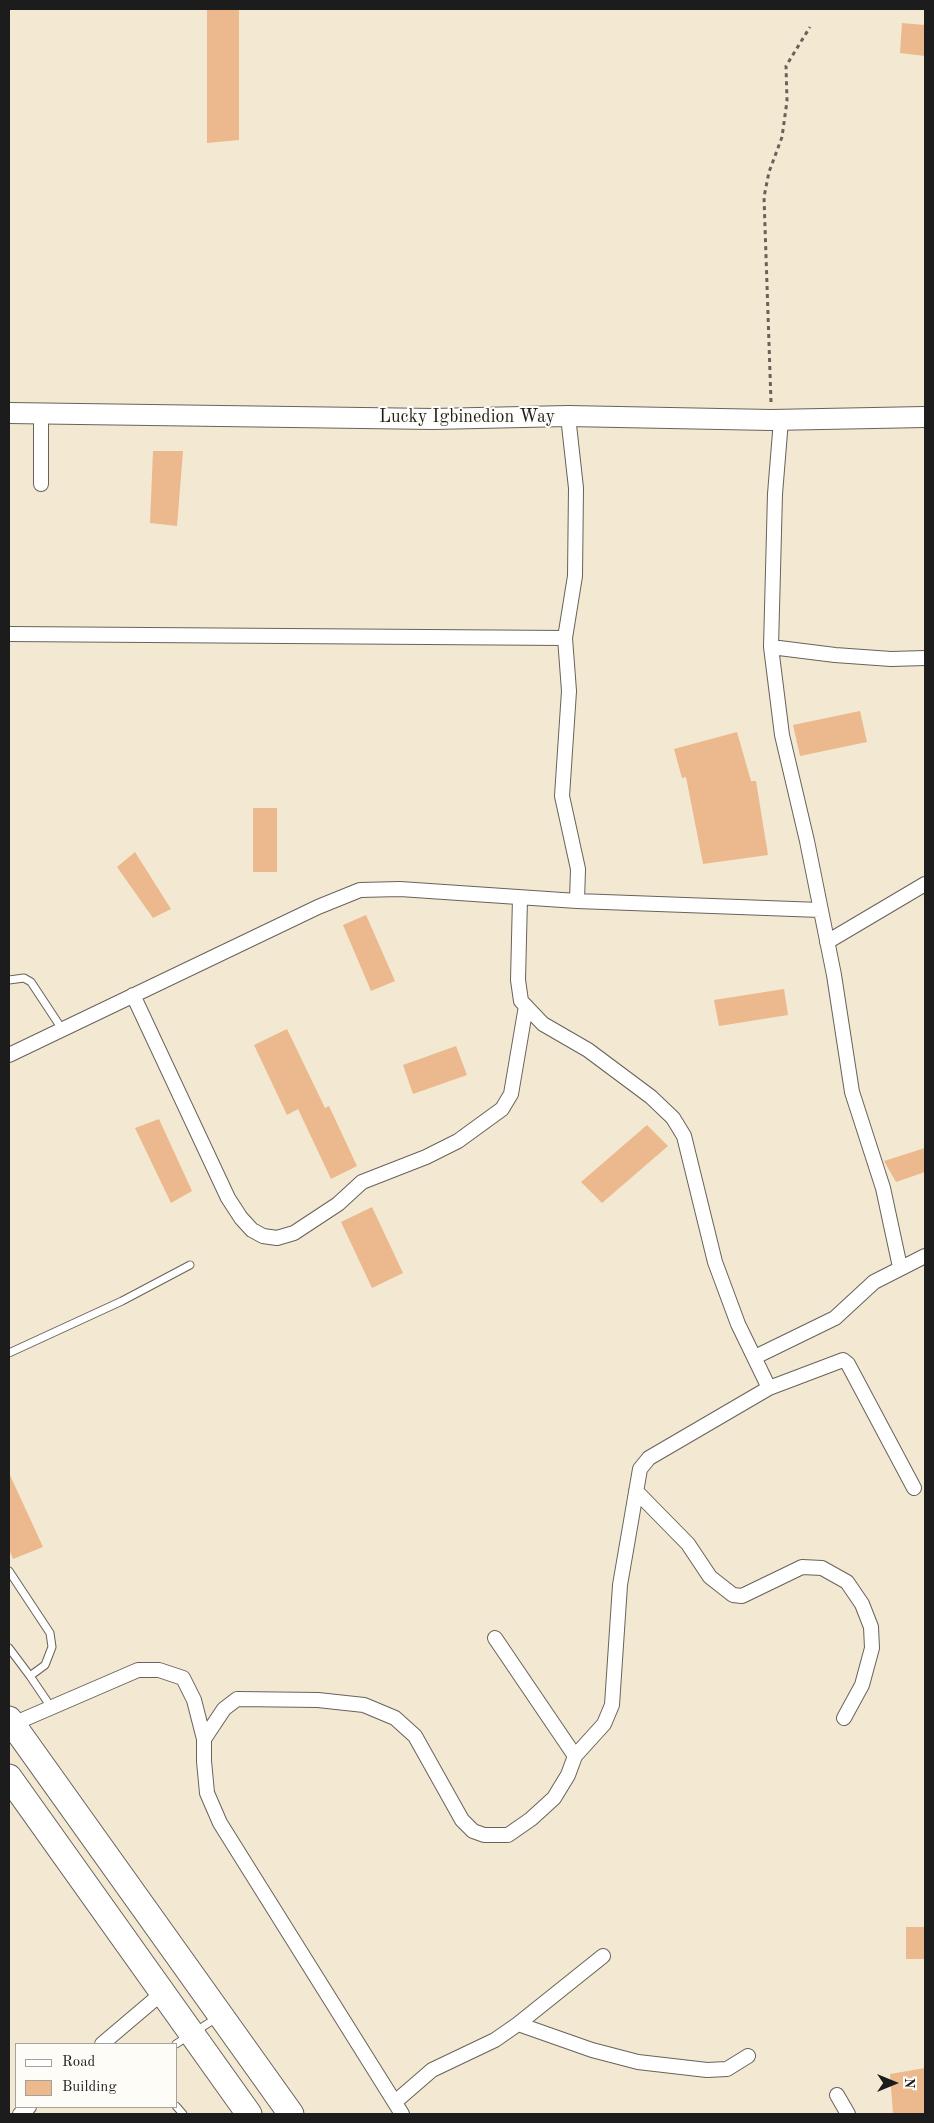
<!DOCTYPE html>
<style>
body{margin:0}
#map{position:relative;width:934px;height:2123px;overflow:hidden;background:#f3e8d1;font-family:"Old Standard TT",serif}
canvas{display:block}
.frame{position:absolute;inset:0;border:10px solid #1c1c1c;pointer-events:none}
.legend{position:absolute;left:15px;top:2043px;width:162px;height:65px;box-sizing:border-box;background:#fdfcf7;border:1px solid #a3a29f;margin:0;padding:6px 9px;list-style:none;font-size:15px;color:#1c1c1c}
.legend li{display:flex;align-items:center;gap:10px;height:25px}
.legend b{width:25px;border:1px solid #a3a29f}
.north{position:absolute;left:869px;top:2058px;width:50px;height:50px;-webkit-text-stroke:4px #fdfcf7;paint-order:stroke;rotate:90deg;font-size:14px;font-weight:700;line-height:20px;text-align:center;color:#1c1c1c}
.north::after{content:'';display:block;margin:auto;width:18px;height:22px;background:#1c1c1c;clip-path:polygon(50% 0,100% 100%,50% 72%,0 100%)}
</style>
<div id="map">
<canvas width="934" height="2123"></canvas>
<div class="frame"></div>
<ul class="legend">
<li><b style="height:6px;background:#fff"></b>Road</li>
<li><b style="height:14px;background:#ebb98d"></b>Building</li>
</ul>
<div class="north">N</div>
</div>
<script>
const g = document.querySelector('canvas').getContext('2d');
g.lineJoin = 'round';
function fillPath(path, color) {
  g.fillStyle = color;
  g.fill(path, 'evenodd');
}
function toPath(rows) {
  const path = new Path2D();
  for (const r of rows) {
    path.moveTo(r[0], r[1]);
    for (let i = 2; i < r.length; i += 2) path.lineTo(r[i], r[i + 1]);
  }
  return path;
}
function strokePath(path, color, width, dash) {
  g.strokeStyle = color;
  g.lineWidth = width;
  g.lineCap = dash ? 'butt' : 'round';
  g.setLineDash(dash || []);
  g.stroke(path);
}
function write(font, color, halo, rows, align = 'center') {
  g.font = font + ' "Old Standard TT",serif';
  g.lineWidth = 4;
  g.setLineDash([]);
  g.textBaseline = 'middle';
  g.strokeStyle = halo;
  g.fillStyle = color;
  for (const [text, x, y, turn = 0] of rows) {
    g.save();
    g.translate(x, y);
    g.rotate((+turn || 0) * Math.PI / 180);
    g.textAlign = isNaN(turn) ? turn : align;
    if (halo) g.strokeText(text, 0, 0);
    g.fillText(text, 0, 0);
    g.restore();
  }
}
fillPath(toPath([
 [207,9,239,9,239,140,207,143],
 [902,23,925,25,925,56,900,53],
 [153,451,183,451,177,526,150,523],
 [860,711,867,742,800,756,793,725],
 [737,732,751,781,756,781,768,855,703,864,686,777,682,778,674,749],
 [253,808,277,808,277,872,253,872],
 [135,852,171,909,153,918,117,867],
 [366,915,395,981,371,991,343,925],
 [784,989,788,1015,719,1026,714,1000],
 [287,1029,325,1108,329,1106,357,1166,331,1179,298,1109,287,1115,254,1045],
 [456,1046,467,1075,413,1094,403,1065],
 [159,1119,192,1191,171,1203,135,1128],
 [647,1125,668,1146,602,1203,581,1182],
 [925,1148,925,1172,896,1182,884,1161],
 [372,1207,403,1273,372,1288,341,1222],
 [9,1473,43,1547,13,1559,9,1549],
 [906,1927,925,1927,925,1959,906,1959],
 [925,2068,925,2114,893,2114,890,2074]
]), '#ebb98d');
const lane = toPath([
 [9,980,24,978,31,982,62,1029],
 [9,1353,122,1301,190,1265],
 [9,1571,50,1633,52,1647,45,1665,30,1676,51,1707],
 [9,1648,30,1676],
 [176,2044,218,2017],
 [176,2106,183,2114]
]);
const street = toPath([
 [41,413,41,484],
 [568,416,576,488,575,576,565,638,569,691,562,796,578,869,577,901],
 [781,420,775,494,771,647,782,735,807,841,834,975,852,1092,883,1188,900,1267],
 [9,634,565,638],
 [771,647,835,655,891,659,925,658],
 [520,898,518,980,521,1001,543,1024,588,1050,651,1097,673,1118,684,1136,715,1262,738,1324,769,1388],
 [827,942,925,884],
 [133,995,228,1198,241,1218,252,1230,263,1236,277,1238,294,1233,338,1204,362,1182,426,1157,458,1141,502,1109,511,1094,526,1006],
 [9,1055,318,907,360,890,400,889,577,901,820,910],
 [755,1357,835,1318,874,1282,925,1256],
 [636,1491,688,1544,710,1577,733,1595,742,1596,802,1567,822,1568,847,1582,862,1604,871,1627,872,1648,862,1685,844,1718],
 [13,1724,138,1670,159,1670,183,1678,194,1700,204,1739,204,1761,207,1793,220,1823,402,2114],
 [204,1739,224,1709,237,1699,318,1700,364,1705,395,1718,415,1736,462,1820,473,1831,484,1835,508,1835,531,1819,554,1798,568,1775,575,1756,495,1638],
 [575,1756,604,1724,612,1705,620,1585,640,1469,649,1458,769,1388,843,1360,848,1364,914,1488],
 [518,2024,592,2050,638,2062,707,2070,727,2069,748,2056],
 [102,2044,161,1994],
 [837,2095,848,2114],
 [395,2102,432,2070,495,2040,518,2024,603,1956],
 [20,2114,29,2107]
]);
const secondary = toPath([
 [9,413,433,419,568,416,771,420,925,417]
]);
const highway = toPath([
 [9,1719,291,2114],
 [9,1777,249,2114]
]);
strokePath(lane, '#67635b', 9);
strokePath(street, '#67635b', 16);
strokePath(secondary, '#67635b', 22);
strokePath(highway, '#67635b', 27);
strokePath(toPath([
 [771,402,764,197,769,172,782,137,787,101,786,66,810,27]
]), '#67635b', 3, [4, 4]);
strokePath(lane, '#fff', 7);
strokePath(street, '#fff', 14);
strokePath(secondary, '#fff', 20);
strokePath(highway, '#fff', 25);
write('18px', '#1c1c1c', '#fdfcf7', [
 ["Lucky Igbinedion Way",467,417]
]);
</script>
